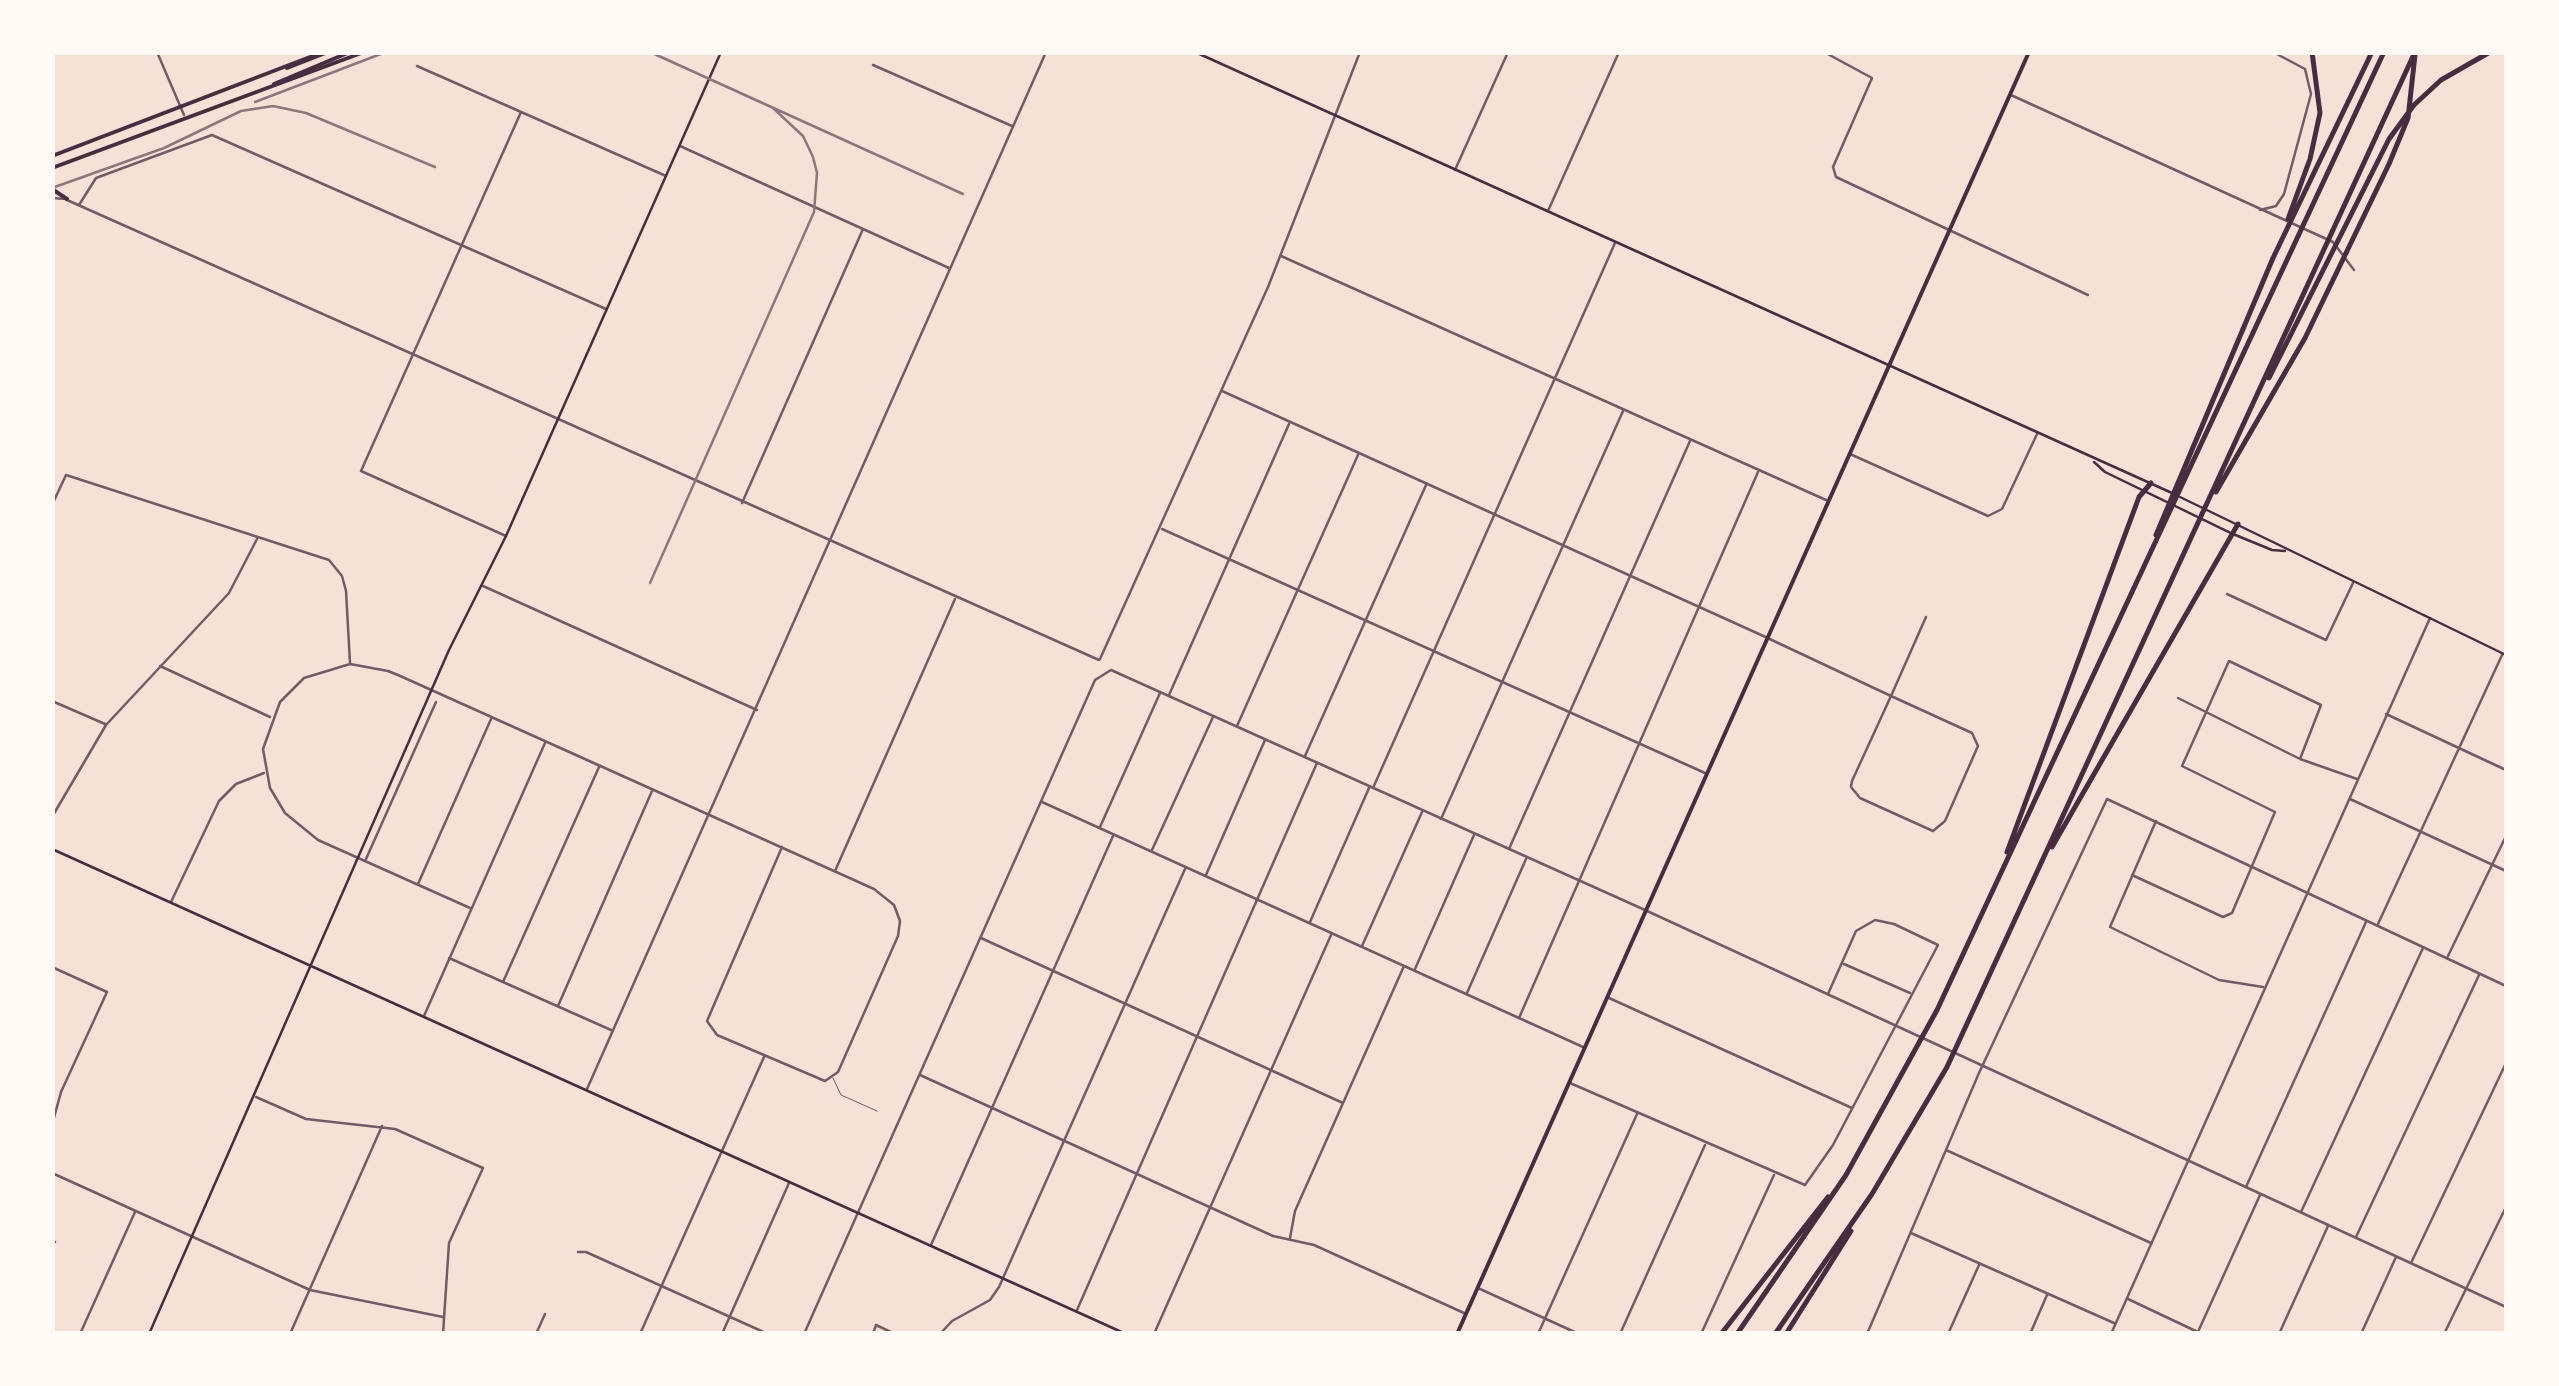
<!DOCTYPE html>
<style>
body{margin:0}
#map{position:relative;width:2559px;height:1386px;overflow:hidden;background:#f7e1d7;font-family:"Open Sans",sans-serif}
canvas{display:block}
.frame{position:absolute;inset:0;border:55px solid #fffaf5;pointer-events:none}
</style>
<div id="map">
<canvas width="2559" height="1386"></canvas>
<div class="frame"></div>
</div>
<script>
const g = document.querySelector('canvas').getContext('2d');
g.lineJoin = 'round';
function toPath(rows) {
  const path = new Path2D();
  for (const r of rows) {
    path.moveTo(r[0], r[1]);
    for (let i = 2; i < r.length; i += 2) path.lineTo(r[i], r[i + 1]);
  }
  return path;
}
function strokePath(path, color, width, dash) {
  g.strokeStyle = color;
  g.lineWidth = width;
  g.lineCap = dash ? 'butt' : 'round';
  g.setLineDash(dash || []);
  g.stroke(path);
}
strokePath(toPath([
 [833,1078,841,1095,877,1111]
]), '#755966', 1);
strokePath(toPath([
 [157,52,184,115],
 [1824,52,1872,78,1833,167,1836,177,2088,295],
 [873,65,1012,126],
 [417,66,666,176],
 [2011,95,2333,242,2354,270],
 [680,146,949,268],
 [1455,170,1508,52],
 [79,205,96,178,212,135,606,309],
 [2260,210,2276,206,2284,194,2311,94,2305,69,2273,52],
 [1548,211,1619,52],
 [1281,256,1826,500],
 [1222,391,1759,634,1891,696,1972,733,1978,746,1945,821,1933,831,1860,798,1851,787,1852,781,1891,696,1926,617],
 [1850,454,1988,516,2002,509,2037,434],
 [742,503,863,229],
 [52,505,66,475,329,560,342,576,346,591,350,663],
 [1162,529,1705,773],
 [506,536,361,471,521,112],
 [483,586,757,710],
 [2227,594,2326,640,2353,583],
 [1100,659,1268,287,1360,52],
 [160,666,270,717],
 [1169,695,1289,424],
 [2178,698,2300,759,2357,779],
 [52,701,105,724],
 [2386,714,2506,770],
 [1237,726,1358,455],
 [1305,756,1426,485],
 [1373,788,1615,243],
 [2350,799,2506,871],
 [1042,802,1583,1047],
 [52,817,106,725,229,593,257,539],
 [1441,819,1623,411],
 [2156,821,2110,927,2219,980,2263,987],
 [1100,827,1160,693],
 [1509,849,1690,441],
 [1152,850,1213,717],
 [366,859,436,702],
 [835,871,955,599],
 [1206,875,1265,740],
 [2132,875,2223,917,2232,913,2275,812,2182,766,2229,661,2321,705,2300,759],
 [418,884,491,719],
 [171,902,219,801,236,784,264,773],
 [470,908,318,840,285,813,270,788,263,749,280,702,304,678,350,664,388,671,398,675,874,889,894,905,900,921,898,936,838,1072,825,1081,717,1035,707,1021,782,847],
 [1310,922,1369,788],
 [2378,924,2502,655],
 [981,938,1343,1103],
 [1362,946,1422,812],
 [2448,956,2506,836],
 [449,958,611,1030],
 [1844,964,1910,993],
 [52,967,107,992,61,1092,52,1125],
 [1415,969,1474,835],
 [503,982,599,767],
 [1467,993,1526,859],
 [1609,998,1852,1108],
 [558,1006,652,791],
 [424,1016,545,743],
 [1519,1018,1758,472],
 [920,1075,1273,1236,1314,1245,1464,1313],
 [1570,1083,1805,1185,1833,1145,1938,945,1894,924,1875,920,1856,931,1828,994],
 [256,1097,306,1119,395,1129,483,1168,449,1243,443,1334],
 [1946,1150,2151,1243],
 [52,1173,310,1290,443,1317],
 [2246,1187,2366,922],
 [2301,1212,2423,948],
 [1911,1233,2114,1323],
 [2356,1237,2479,975],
 [1290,1238,1295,1211,1404,966],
 [52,1242,55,1242],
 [931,1245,1113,836],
 [578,1252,586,1252,768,1334],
 [2411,1263,2506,1063],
 [1480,1289,1579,1334],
 [2128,1299,2202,1334],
 [1077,1310,1317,763],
 [80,1334,135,1212],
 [290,1334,382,1126],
 [536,1334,545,1314],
 [640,1334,764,1057],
 [722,1334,789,1183],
 [873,1334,876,1325,895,1334],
 [940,1334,952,1321,990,1300,999,1287,1185,869],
 [1154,1334,1331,935],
 [1538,1334,1637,1114],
 [1620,1334,1705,1145],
 [1701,1334,1774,1175],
 [1867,1334,1979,1073,2107,799,2506,986],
 [1948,1334,1979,1265],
 [2030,1334,2047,1295],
 [2197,1334,2260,1195],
 [2279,1334,2328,1226],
 [2361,1334,2396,1257],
 [2444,1334,2506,1207]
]), '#755966', 2.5);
strokePath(toPath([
 [52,198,66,199],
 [67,200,1099,660],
 [587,1089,1046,52],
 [804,1334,1095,680,1111,670,1645,910,2506,1307],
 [2111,1334,2430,618]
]), '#755966', 2.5);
strokePath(toPath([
 [1195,52,2172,493],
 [2094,462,2105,472,2233,534,2272,550,2285,551],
 [2180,497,2506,655],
 [52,849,1126,1334],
 [149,1334,449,650,506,536,721,52]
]), '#4a2c40', 2.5);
strokePath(toPath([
 [287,68,328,52],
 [274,84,350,52],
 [1457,1334,2029,52]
]), '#4a2c40', 4);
strokePath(toPath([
 [52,156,323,52],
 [52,168,364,52],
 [52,189,67,199]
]), '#4a2c40', 4);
strokePath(toPath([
 [2288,219,2310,159,2320,113,2312,52],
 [2269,378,2389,139,2414,105,2441,80,2490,52],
 [2216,492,2305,338,2389,164,2408,118,2415,55],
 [2156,535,2273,258,2372,52],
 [2052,847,2238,524],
 [2007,852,2139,497,2151,483],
 [1721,1334,1828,1197],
 [1737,1334,1846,1175,1937,1010,2384,52],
 [1775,1334,1872,1194,1947,1067,2415,52],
 [1786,1334,1851,1231]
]), '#4a2c40', 5);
strokePath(toPath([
 [650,52,963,194],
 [255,102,386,52],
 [52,188,164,148,241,111,273,106,306,113,435,167],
 [650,583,814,212,817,173,813,157,803,136,773,108]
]), '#8f747c', 2.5);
</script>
